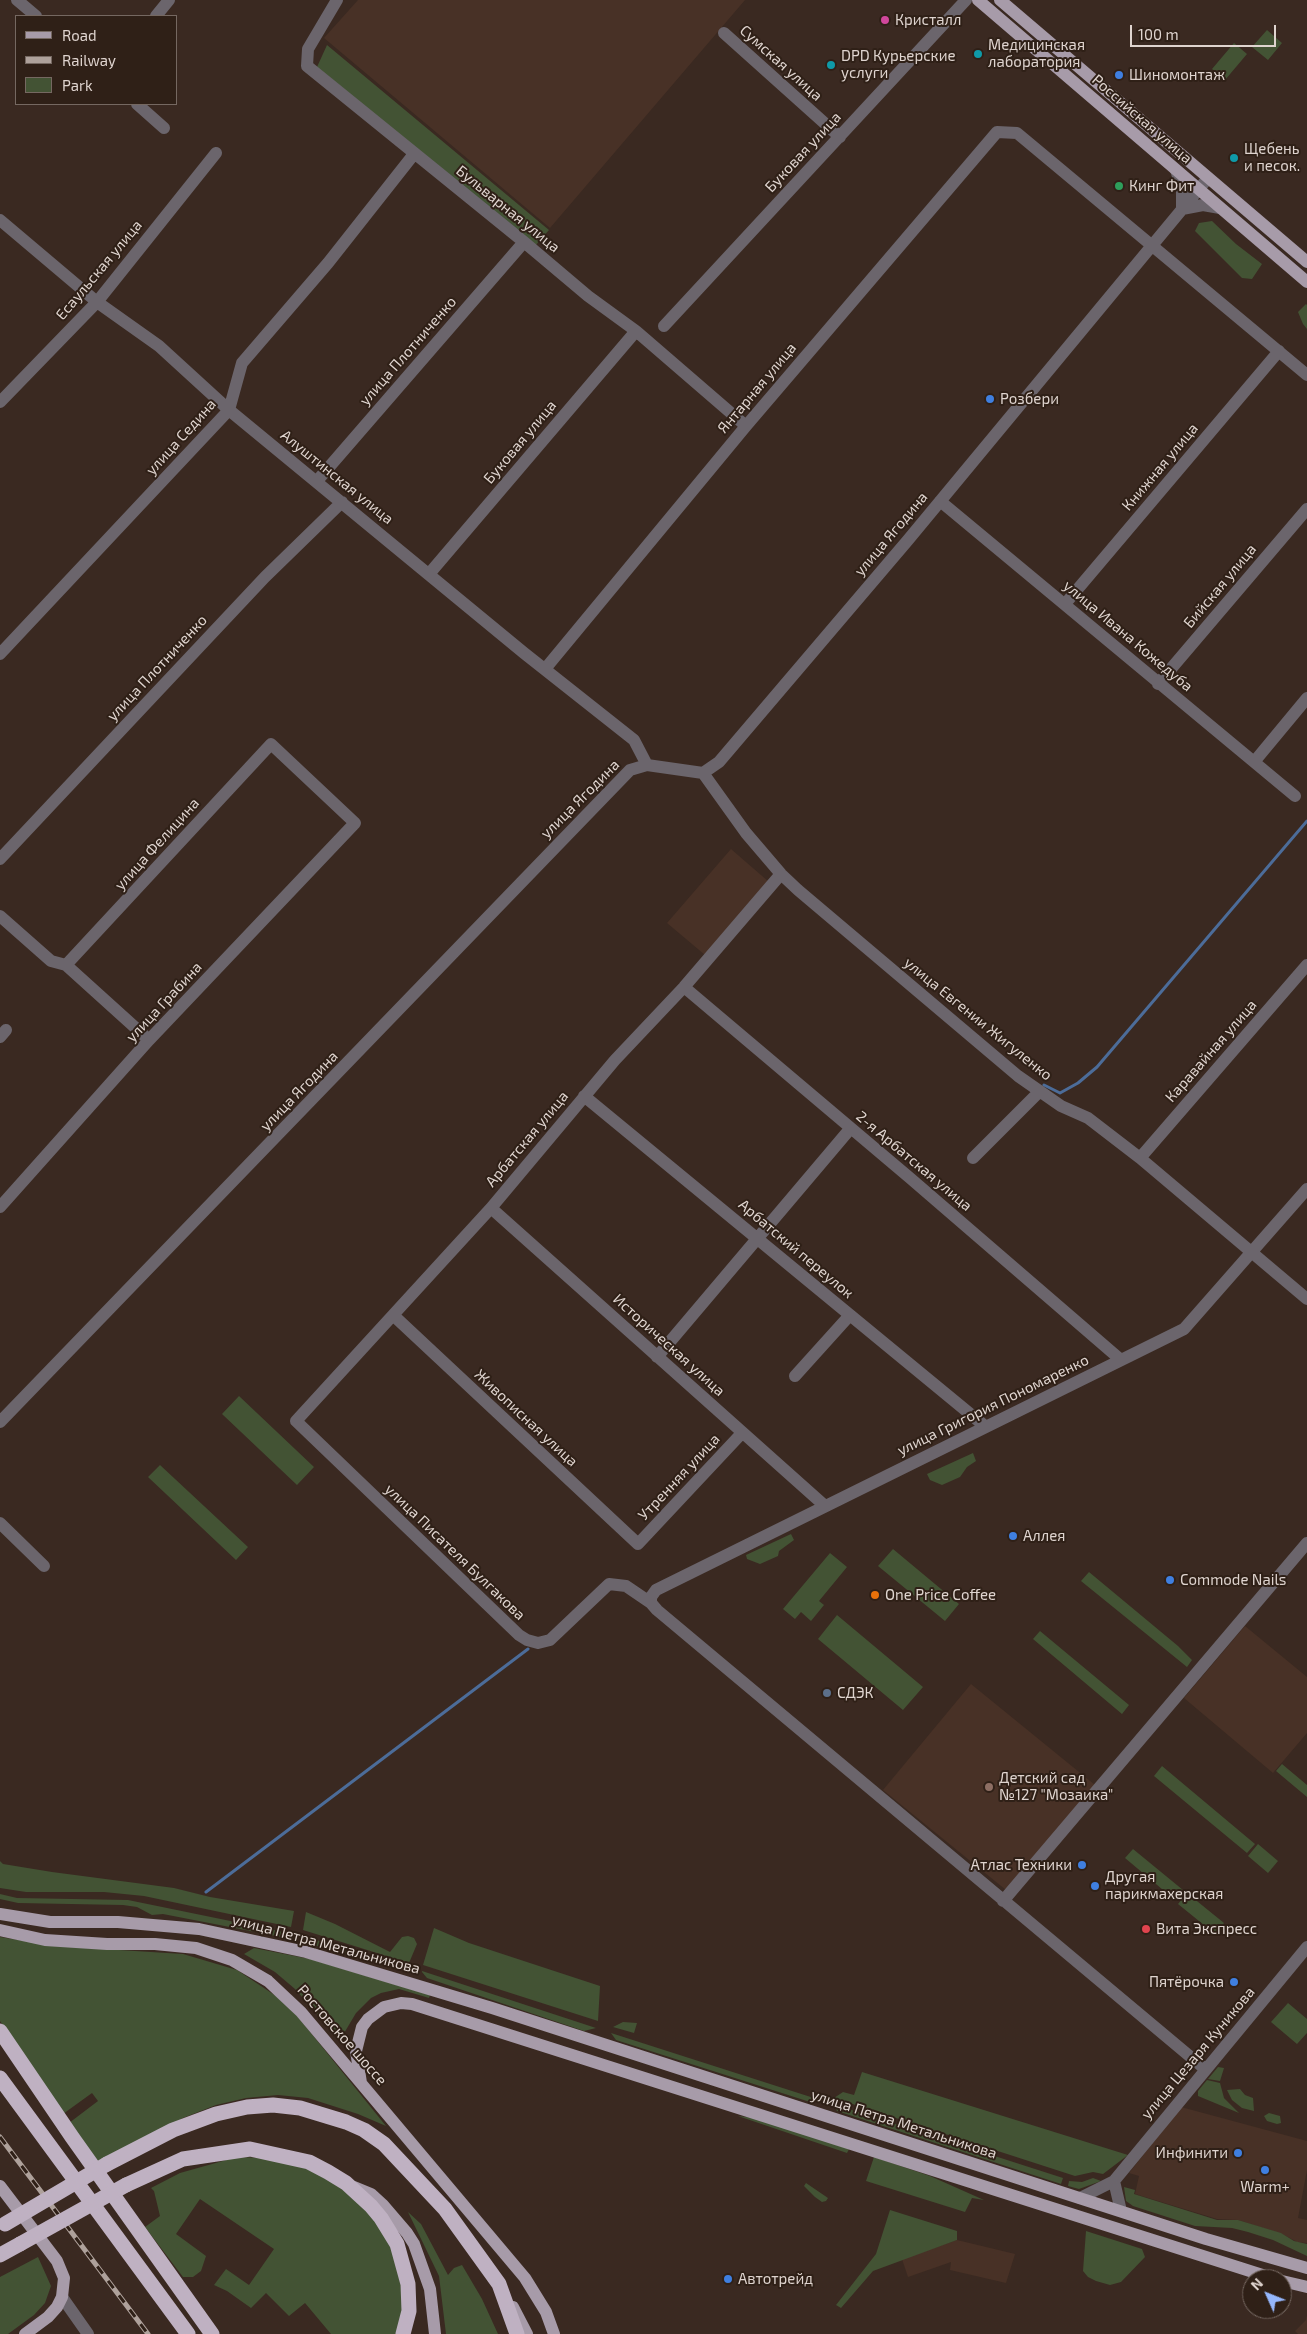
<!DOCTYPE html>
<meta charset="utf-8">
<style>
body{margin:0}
#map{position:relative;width:1307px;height:2334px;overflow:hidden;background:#3a2921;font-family:"Exo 2",sans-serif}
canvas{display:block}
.legend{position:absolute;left:15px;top:15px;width:162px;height:90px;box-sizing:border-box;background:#2f2017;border:1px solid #756861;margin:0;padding:6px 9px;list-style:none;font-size:15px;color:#dfd4cf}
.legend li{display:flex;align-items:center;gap:10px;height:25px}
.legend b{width:25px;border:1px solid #756861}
.north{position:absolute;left:1242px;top:2269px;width:50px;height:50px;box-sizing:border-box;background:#2f2017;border:1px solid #756861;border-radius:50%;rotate:314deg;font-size:14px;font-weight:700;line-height:20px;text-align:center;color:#dfd4cf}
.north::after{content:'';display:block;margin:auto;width:18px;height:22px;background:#95b7fd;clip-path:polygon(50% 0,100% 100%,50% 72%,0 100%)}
.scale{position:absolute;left:1130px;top:25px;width:146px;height:22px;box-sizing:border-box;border:2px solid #dfd4cf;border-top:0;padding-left:6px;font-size:15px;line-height:18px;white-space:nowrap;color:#dfd4cf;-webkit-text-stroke:4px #2f2017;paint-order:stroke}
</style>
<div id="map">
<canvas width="1307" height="2334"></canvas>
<ul class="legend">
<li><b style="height:6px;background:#a79ba9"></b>Road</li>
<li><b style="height:6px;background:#aea19b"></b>Railway</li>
<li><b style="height:14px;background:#435334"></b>Park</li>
</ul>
<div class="north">N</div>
<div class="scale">100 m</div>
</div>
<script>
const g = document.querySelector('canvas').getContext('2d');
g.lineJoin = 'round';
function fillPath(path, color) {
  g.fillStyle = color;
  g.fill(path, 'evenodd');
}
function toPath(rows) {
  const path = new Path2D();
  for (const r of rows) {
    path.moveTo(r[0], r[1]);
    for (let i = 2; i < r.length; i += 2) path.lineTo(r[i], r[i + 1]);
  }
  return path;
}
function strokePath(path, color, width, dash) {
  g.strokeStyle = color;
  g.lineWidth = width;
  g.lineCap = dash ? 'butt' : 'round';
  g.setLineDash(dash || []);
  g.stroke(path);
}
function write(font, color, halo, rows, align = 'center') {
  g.font = font + ' "Exo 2",sans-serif';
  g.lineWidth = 4;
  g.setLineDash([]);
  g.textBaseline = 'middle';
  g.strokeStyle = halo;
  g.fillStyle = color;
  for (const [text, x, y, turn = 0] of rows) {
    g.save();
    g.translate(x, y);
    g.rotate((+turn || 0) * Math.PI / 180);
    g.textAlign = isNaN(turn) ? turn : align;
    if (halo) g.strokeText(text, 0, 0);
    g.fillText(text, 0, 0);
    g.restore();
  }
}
fillPath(toPath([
 [358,0,745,0,550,228,324,38],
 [731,849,769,882,705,955,667,923],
 [1245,1626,1307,1677,1307,1733,1273,1773,1184,1698],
 [971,1684,1095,1785,1006,1890,883,1790],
 [1181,2107,1307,2141,1307,2170,1298,2218,1307,2220,1307,2243,1297,2242,1282,2234,1238,2220,1217,2219,1135,2194,1139,2176,1129,2173],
 [957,2240,1015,2254,1006,2283,950,2270,951,2262,908,2277,902,2259],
 [1307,2315,1307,2334,1298,2334,1295,2331,1306,2320]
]), '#483126');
fillPath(toPath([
 [1267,30,1282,43,1268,60,1252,47],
 [1234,43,1247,54,1225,80,1212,69],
 [327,45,549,230,535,246,317,67],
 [1212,221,1236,244,1262,264,1252,279,1242,278,1195,231,1199,223],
 [1306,304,1307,305,1307,329,1303,324,1298,312],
 [239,1396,314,1467,297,1485,222,1414],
 [973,1453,976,1461,967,1467,960,1477,942,1485,930,1480,927,1474],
 [160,1465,248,1547,236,1560,148,1477],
 [791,1534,794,1540,779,1551,778,1556,760,1564,747,1559,746,1555],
 [893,1549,959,1604,945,1621,878,1566],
 [830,1553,847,1567,819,1601,824,1605,811,1621,801,1612,795,1619,783,1609],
 [1089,1572,1178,1646,1192,1660,1187,1667,1081,1581],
 [837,1615,923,1687,903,1710,818,1639],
 [1040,1631,1129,1705,1122,1714,1033,1639],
 [1282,1764,1307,1785,1307,1797,1276,1771],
 [1162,1766,1255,1844,1247,1853,1154,1776],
 [1258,1844,1278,1861,1268,1873,1248,1856],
 [1133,1849,1183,1890,1175,1900,1125,1858],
 [0,1861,3,1864,52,1872,174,1888,210,1897,294,1911,291,1927,144,1896,104,1892,26,1892,0,1888],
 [1187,1893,1224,1923,1215,1934,1178,1904],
 [0,1894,17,1898,128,1900,289,1933,281,1937,163,1914,152,1915,137,1907,123,1905,18,1903,0,1899],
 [306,1912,335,1924,390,1952,402,1937,408,1936,414,1938,417,1944,409,1963,303,1930],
 [434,1928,469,1943,600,1986,598,2021,423,1965],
 [303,1936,406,1967,400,1970,306,1943],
 [0,1937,55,1946,183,1954,237,1970,276,1996,298,2017,386,2126,358,2114,308,2098,278,2095,246,2098,216,2105,183,2118,97,2165,69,2123,98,2101,92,2093,63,2114,0,2021],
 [254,1948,310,1959,430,1995,429,1998,399,1989,381,1993,371,1998,356,2013,340,2040,295,1989,275,1972,244,1954],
 [422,1972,422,1971,596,2028,584,2031,427,1978],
 [1288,2003,1307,2019,1307,2033,1297,2044,1271,2022],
 [623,2022,637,2023,634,2033,613,2027],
 [611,2033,817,2099,810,2102,616,2040],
 [1218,2067,1224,2068,1220,2081,1208,2079],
 [862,2072,1128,2155,1103,2174,1093,2172,1075,2176,834,2098,843,2092,854,2095],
 [1207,2080,1220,2083,1224,2098,1239,2113,1198,2096,1198,2091],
 [1240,2089,1245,2095,1253,2098,1254,2111,1242,2108,1232,2100,1227,2090],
 [833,2104,1063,2178,1061,2184,837,2111],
 [1269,2113,1280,2116,1281,2123,1277,2124,1267,2121,1264,2116],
 [738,2116,756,2118,849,2149,847,2153],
 [237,2157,268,2158,309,2168,366,2204,404,2269,401,2334,331,2334,305,2303,289,2316,266,2293,251,2308,227,2291,214,2285,226,2269,249,2285,274,2249,200,2199,176,2234,206,2256,201,2271,193,2277,183,2277,145,2227,160,2216,154,2191,151,2188,180,2173],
 [874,2157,930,2176,984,2200,972,2198,965,2212,866,2181],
 [1093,2178,1101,2181,1079,2189,1068,2186,1069,2181,1082,2182],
 [806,2183,828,2198,826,2201,822,2202,815,2197,804,2186],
 [1124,2187,1135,2190,1134,2194,1217,2220,1238,2220,1281,2233,1294,2241,1307,2244,1307,2256,1273,2240,1248,2232,1232,2228,1195,2226,1133,2206,1126,2201],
 [890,2210,957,2231,957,2240,873,2271,841,2308,836,2305,876,2254],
 [408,2212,421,2224,448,2275,454,2268,462,2265,482,2299,498,2334,446,2334,439,2276],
 [1086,2231,1142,2249,1145,2257,1121,2282,1110,2285,1096,2281,1088,2277,1083,2271],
 [38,2257,51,2286,45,2303,34,2315,8,2334,0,2334,0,2277]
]), '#435334');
strokePath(toPath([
 [1044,1085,1060,1093,1078,1083,1097,1067,1307,821],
 [206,1892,528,1649]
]), '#4c6c99', 3);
strokePath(toPath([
 [17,0,36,16],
 [337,0,308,49,307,66,524,242,588,296,636,331,746,426],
 [156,16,169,0],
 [724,33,840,137],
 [137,104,164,128],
 [1176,170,1182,188,1182,209],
 [1182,209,1203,205,1220,208],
 [0,220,97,302,159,346,229,410,524,653,634,740,647,765],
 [664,326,966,0],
 [0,402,97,302,216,153],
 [317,481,524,242],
 [940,501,1295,796],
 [429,574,636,331],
 [1065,604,1279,351],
 [0,654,229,410,242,363,328,263,414,154],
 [545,669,746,426,997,132,1017,133,1307,375],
 [1158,684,1307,509],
 [1254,762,1307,698],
 [703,773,746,833,781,874,798,890,1018,1076,1061,1106,1088,1118,1140,1158,1307,1299],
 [0,859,265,577,342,502],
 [0,916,51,961,66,965,149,1040],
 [684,987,910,1178,1121,1360],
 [0,1037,6,1030],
 [584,1096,986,1427],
 [973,1158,1040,1091],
 [1140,1158,1307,965],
 [0,1207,149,1040,355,823,271,744,66,965],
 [491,1208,825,1506],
 [393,1315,638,1544,742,1433],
 [657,1357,850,1129],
 [795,1376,850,1315],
 [0,1422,630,770,647,765,703,773,719,762,908,540,1208,178],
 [0,1523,44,1566],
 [651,1603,626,1586,609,1584,550,1640,538,1643,527,1640,519,1635,296,1421,491,1208,615,1060,684,987,781,874],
 [1003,1901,1307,1543],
 [1205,2069,657,1610,651,1603,651,1597,656,1590,1184,1329,1307,1189],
 [1114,2181,1121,2211],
 [1080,2198,1114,2181,1307,1947],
 [62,2297,88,2334]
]), '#6b656c', 12);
strokePath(toPath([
 [978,0,1307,282],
 [1000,0,1307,262],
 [0,1914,50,1922,118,1922,199,1929,306,1952,492,2008,1206,2239,1307,2268],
 [0,1930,45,1940,107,1944,155,1944,196,1948,232,1960,268,1981,301,2012,525,2278,546,2312,554,2334],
 [361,2083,356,2051,362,2027,368,2019,384,2007,401,2003,412,2004,1275,2279],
 [0,2186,57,2261,64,2278,62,2297,57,2307,48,2317,25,2334],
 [354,2187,371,2194,383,2205,407,2233,414,2244,430,2289,435,2334],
 [1282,2281,1307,2287],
 [513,2307,527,2334]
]), '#a79ba9', 12);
strokePath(toPath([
 [0,2031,72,2137,212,2334],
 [0,2078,188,2334],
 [107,2164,173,2130,216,2114,247,2107,273,2105,300,2108,346,2122,364,2130,384,2144,445,2209,499,2284,517,2334],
 [126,2185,183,2159,250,2149,309,2162,328,2172,346,2183,371,2206,381,2218,397,2244,408,2284,409,2311,403,2334],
 [0,2255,20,2244]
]), '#bfb1c2', 15);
const rail = toPath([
 [0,2137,148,2334]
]);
strokePath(rail, '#aea19b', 5);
strokePath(rail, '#2f2017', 3, [9]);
strokePath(toPath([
 [5,2224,107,2164],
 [20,2244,126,2185]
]), '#bfb1c2', 15);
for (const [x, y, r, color] of [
 [885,20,5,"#d1479c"],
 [978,54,5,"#0f9aa8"],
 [831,65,5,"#0f9aa8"],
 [1119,75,5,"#3f7fe0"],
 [1234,158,5,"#0f9aa8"],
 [1119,186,5,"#2e9e5b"],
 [990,399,5,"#3f7fe0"],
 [1013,1536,5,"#3f7fe0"],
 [1170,1580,5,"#3f7fe0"],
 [875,1595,5,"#e8710a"],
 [827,1693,5,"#5c6f8a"],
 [989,1787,5,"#8d6e63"],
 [1082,1865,5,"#3f7fe0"],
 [1095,1886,5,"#3f7fe0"],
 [1146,1929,5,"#e0444e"],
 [1234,1982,5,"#3f7fe0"],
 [1238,2153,5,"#3f7fe0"],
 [1265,2170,5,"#3f7fe0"],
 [728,2279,5,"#3f7fe0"]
]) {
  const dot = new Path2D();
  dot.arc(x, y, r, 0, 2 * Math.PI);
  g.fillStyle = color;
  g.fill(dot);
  strokePath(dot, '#2f2017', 2);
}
write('15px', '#dfd4cf', '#2f2017', [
 ["Кристалл",895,20],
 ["Медицинская",988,45],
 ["лаборатория",988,62],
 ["DPD Курьерские",841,56],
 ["услуги",841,73],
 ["Шиномонтаж",1129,75],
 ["Щебень",1244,149],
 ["и песок.",1244,166],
 ["Кинг Фит",1129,186],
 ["Розбери",1000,399],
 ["Аллея",1023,1536],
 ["Commode Nails",1180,1580],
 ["One Price Coffee",885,1595],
 ["СДЭК",837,1693],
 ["Детский сад",999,1778],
 ["№127 \"Мозаика\"",999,1795],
 ["Атлас Техники",1072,1865,"right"],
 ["Другая",1105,1877],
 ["парикмахерская",1105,1894],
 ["Вита Экспресс",1156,1929],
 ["Пятёрочка",1224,1982,"right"],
 ["Инфинити",1228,2153,"right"],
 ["Warm+",1265,2187,"center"],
 ["Автотрейд",738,2279]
], 'left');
write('15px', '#dfd4cf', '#2f2017', [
 ["Сумская улица",781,63,42],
 ["Российская улица",1142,119,41],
 ["Буковая улица",803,152,-47],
 ["Бульварная улица",508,209,39],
 ["Есаульская улица",99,270,-50],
 ["улица Плотниченко",408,351,-49],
 ["Янтарная улица",757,388,-50],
 ["улица Седина",181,437,-48],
 ["Буковая улица",520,442,-50],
 ["Книжная улица",1160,467,-50],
 ["Алуштинская улица",337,477,39],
 ["улица Ягодина",891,534,-50],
 ["Бийская улица",1220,586,-50],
 ["улица Ивана Кожедуба",1128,636,40],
 ["улица Плотниченко",157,668,-47],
 ["улица Ягодина",580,799,-45],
 ["улица Фелицина",157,844,-48],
 ["улица Грабина",164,1002,-47],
 ["улица Евгении Жигуленко",978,1019,39],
 ["Каравайная улица",1211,1051,-49],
 ["улица Ягодина",299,1091,-46],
 ["Арбатская улица",527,1139,-50],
 ["2-я Арбатская улица",914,1161,40],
 ["Арбатский переулок",796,1249,40],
 ["Историческая улица",669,1345,42],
 ["улица Григория Пономаренко",993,1405,-26],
 ["Живописная улица",526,1418,43],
 ["Утренняя улица",679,1477,-47],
 ["улица Писателя Булгакова",455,1552,44],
 ["улица Петра Метальникова",326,1944,15],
 ["Ростовское шоссе",342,2035,49],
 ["улица Цезаря Куникова",1198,2053,-50],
 ["улица Петра Метальникова",904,2124,18]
]);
</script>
